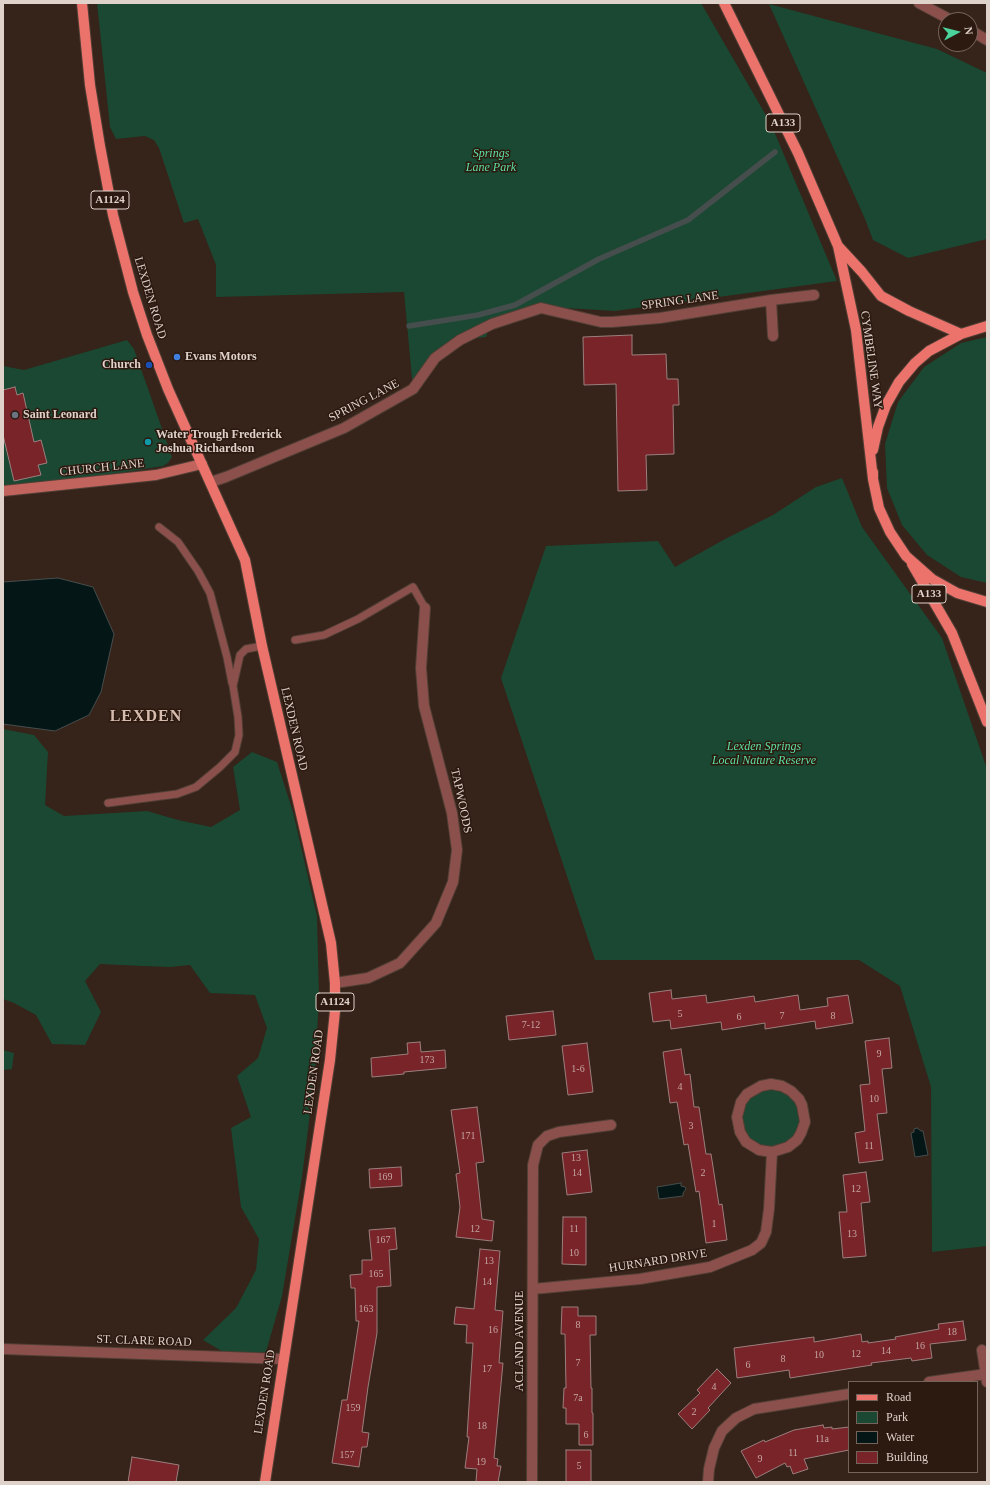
<!DOCTYPE html>
<style>
body{margin:0}
#map{position:relative;width:990px;height:1485px;overflow:hidden;background:#362319;font-family:Georgia,serif}
canvas{display:block}
.frame{position:absolute;inset:0;border:4px solid #dfd2cb;pointer-events:none}
.legend{position:absolute;left:848px;top:1381px;width:130px;height:92px;box-sizing:border-box;background:#2c190f;border:1px solid #74635a;margin:0;padding:5px 7px;list-style:none;font-size:12px;color:#dfd2cb}
.legend li{display:flex;align-items:center;gap:8px;height:20px}
.legend b{width:20px;border:1px solid #74635a}
.north{position:absolute;left:938px;top:12px;width:40px;height:40px;box-sizing:border-box;background:#2c190f;border:1px solid #74635a;border-radius:50%;rotate:83deg;font-size:11px;font-weight:700;line-height:16px;text-align:center;color:#dfd2cb}
.north::after{content:'';display:block;margin:auto;width:14px;height:18px;background:#4ad49c;clip-path:polygon(50% 0,100% 100%,50% 72%,0 100%)}
</style>
<div id="map">
<canvas width="990" height="1485"></canvas>
<div class="frame"></div>
<ul class="legend">
<li><b style="height:5px;background:#ec736c"></b>Road</li>
<li><b style="height:11px;background:#1a4832"></b>Park</li>
<li><b style="height:11px;background:#051617"></b>Water</li>
<li><b style="height:11px;background:#782429"></b>Building</li>
</ul>
<div class="north">N</div>
</div>
<script>
const g = document.querySelector('canvas').getContext('2d');
g.lineJoin = 'round';
function fillPath(path, color) {
  g.fillStyle = color;
  g.fill(path, 'evenodd');
}
function toPath(rows) {
  const path = new Path2D();
  for (const r of rows) {
    if (r.length === 3) {
      path.moveTo(r[0] + r[2], r[1]);
      path.arc(r[0], r[1], r[2], 0, 2 * Math.PI);
      continue;
    }
    path.moveTo(r[0], r[1]);
    for (let i = 2; i < r.length; i += 2) path.lineTo(r[i], r[i + 1]);
  }
  return path;
}
function strokePath(path, color, width, dash) {
  g.strokeStyle = color;
  g.lineWidth = width;
  g.lineCap = dash ? 'butt' : 'round';
  g.setLineDash(dash || []);
  g.stroke(path);
}
function write(font, color, halo, rows, align = 'center') {
  g.font = font + ' Georgia,serif';
  g.lineWidth = 3;
  g.setLineDash([]);
  g.textBaseline = 'middle';
  g.strokeStyle = halo;
  g.fillStyle = color;
  for (const [text, x, y, turn = 0] of rows) {
    g.save();
    g.translate(x, y);
    g.rotate((+turn || 0) * Math.PI / 180);
    g.textAlign = isNaN(turn) ? turn : align;
    if (halo) g.strokeText(text, 0, 0);
    g.fillText(text, 0, 0);
    g.restore();
  }
}
fillPath(toPath([
 [97,3,701,3,771,124,837,281,615,311,549,307,491,324,486,337,460,340,435,358,413,389,404,292,216,297,216,265,198,219,184,223,159,148,154,140,145,136,116,139,110,127],
 [769,4,937,49,987,73,987,239,908,258,873,240,865,219],
 [987,337,987,583,961,577,927,555,902,525,887,488,885,444,898,402,924,367,961,343],
 [127,340,134,349,172,457,168,463,163,466,62,482,3,487,3,366,24,370],
 [842,478,862,527,942,638,987,769,987,1246,932,1252,931,1087,900,986,859,960,595,960,501,678,546,546,658,541,675,567,725,539,773,515,816,487],
 [3,729,34,735,48,752,45,805,64,816,147,811,178,820,211,827,240,810,233,767,252,752,277,762,293,812,317,916,319,996,315,1074,302,1177,282,1296,266,1352,242,1354,225,1353,203,1340,236,1308,256,1270,259,1239,241,1207,231,1128,251,1117,237,1076,258,1058,267,1028,255,995,210,993,190,965,170,967,142,966,100,964,85,981,101,1012,85,1045,52,1044,36,1015,14,1003,3,999],
 [3,1050,14,1053,12,1069,3,1070],
 [771,1119,29]
]), '#1a4832');
const water = toPath([
 [58,578,93,587,114,634,101,692,89,715,55,731,3,724,3,582,58,578],
 [917,1128,921,1131,923,1131,928,1155,915,1157,911,1133,914,1132,914,1129,917,1128],
 [681,1183,681,1186,685,1187,686,1189,683,1193,683,1196,659,1199,657,1187,681,1183]
]);
fillPath(water, '#051617');
strokePath(water, '#464e4d', 1);
strokePath(toPath([
 [409,326,478,315,515,305,599,259,688,220,775,152]
]), '#464e4d', 5.5);
const building = toPath([
 [632,335,632,355,666,354,667,379,678,379,679,405,673,405,674,454,646,455,647,490,618,491,616,384,584,385,583,337,632,335],
 [15,387,17,395,23,393,34,442,41,440,47,463,38,465,41,475,14,481,3,435,3,390,15,387],
 [671,990,672,999,706,995,707,1003,754,996,755,1002,798,995,800,1010,828,1006,827,998,848,995,853,1023,816,1029,815,1021,765,1029,765,1023,722,1030,721,1022,671,1029,670,1020,653,1022,649,993,671,990],
 [553,1011,556,1035,509,1040,506,1016,553,1011],
 [889,1038,892,1068,882,1069,887,1113,877,1114,883,1160,859,1163,855,1133,865,1131,860,1085,870,1084,865,1041,889,1038],
 [420,1042,421,1052,445,1050,446,1068,404,1072,404,1074,372,1077,371,1058,408,1054,407,1043,420,1042],
 [587,1043,593,1092,568,1095,562,1046,587,1043],
 [681,1049,685,1075,690,1074,694,1107,699,1107,706,1154,711,1154,719,1205,722,1204,727,1240,706,1243,699,1191,696,1192,688,1144,684,1145,677,1102,670,1103,663,1052,681,1049],
 [477,1107,484,1162,476,1163,482,1219,494,1221,492,1241,456,1237,460,1207,456,1174,460,1173,451,1110,477,1107],
 [587,1150,592,1192,567,1195,562,1153,587,1150],
 [401,1167,402,1186,370,1188,369,1169,401,1167],
 [866,1172,870,1202,861,1203,866,1256,843,1258,839,1212,847,1212,843,1175,866,1172],
 [563,1217,586,1217,586,1265,562,1264,563,1217],
 [395,1228,397,1249,389,1250,391,1286,377,1287,377,1333,368,1387,362,1432,369,1433,367,1447,362,1447,359,1467,332,1463,342,1400,347,1400,359,1321,356,1321,355,1288,351,1288,350,1275,362,1274,362,1260,372,1260,369,1230,395,1228],
 [480,1249,500,1251,495,1310,503,1311,499,1363,503,1363,494,1458,498,1459,497,1466,501,1466,498,1482,476,1482,477,1469,465,1468,469,1437,467,1437,473,1343,466,1343,467,1325,454,1324,456,1307,474,1309,480,1249],
 [562,1307,578,1307,578,1316,596,1316,596,1335,590,1335,591,1388,592,1388,592,1413,593,1413,593,1445,579,1445,579,1424,566,1424,566,1408,563,1408,564,1388,566,1388,565,1334,561,1334,562,1307],
 [963,1321,966,1340,930,1344,932,1358,912,1361,911,1358,871,1363,872,1365,790,1378,789,1370,737,1378,734,1348,814,1337,814,1342,861,1334,862,1342,868,1341,868,1343,896,1339,895,1337,939,1329,938,1324,963,1321],
 [717,1369,731,1383,708,1408,710,1410,692,1429,678,1414,700,1393,697,1390,717,1369],
 [823,1425,824,1428,832,1427,832,1429,849,1427,849,1450,804,1459,808,1469,793,1474,790,1466,787,1467,785,1463,756,1478,741,1451,764,1440,765,1442,794,1430,823,1425],
 [566,1450,591,1450,591,1482,566,1482,566,1450],
 [132,1457,179,1465,176,1482,128,1482,132,1457]
]);
fillPath(building, '#782429');
strokePath(building, '#9b7f7e', 1);
const lane = toPath([
 [159,527,178,542,198,571,210,593,227,657,232,683],
 [295,640,324,635,358,619,413,587,425,608],
 [108,803,177,794,196,787,220,767,235,752,239,735,238,717,233,686,240,655,246,649,262,646]
]);
const street = toPath([
 [919,3,951,20],
 [970,30,987,40],
 [771,300,773,336],
 [211,482,226,477,344,428,413,389,435,358,460,340,492,324,541,308,601,322,612,322,660,318,771,300,814,295],
 [335,983,368,978,400,963,436,923,453,882,457,850,452,813,424,706,421,668,425,608],
 [533,1289,640,1279,710,1267,752,1250,761,1243,766,1232,769,1209,772,1152,759,1150,746,1142,740,1132,737,1117,741,1102,747,1094,761,1086,771,1084,782,1086,791,1091,799,1099,802,1105,805,1122,801,1133,797,1140,788,1147,772,1152],
 [3,1349,284,1359],
 [982,1350,987,1382],
 [929,1382,986,1374],
 [532,1482,533,1165,538,1145,547,1136,559,1132,611,1125],
 [708,1482,709,1469,714,1448,722,1431,736,1418,754,1409,849,1394]
]);
const secondary = toPath([
 [3,491,156,475,202,464]
]);
const primary = toPath([
 [82,3,90,85,100,146,113,215,133,292,147,335,168,389,245,560,262,646,331,943,335,983,335,1011,330,1060,265,1482],
 [724,3,798,153,838,246,856,330,873,479],
 [838,246,862,272,881,296,909,311,961,334],
 [873,450,878,427,886,405,899,382,915,363,929,351,961,334,987,326],
 [873,472,873,479,879,508,890,532,906,556,932,579,957,593,987,602],
 [912,564,952,633,987,722]
]);
strokePath(lane, '#513f35', 9);
strokePath(street, '#513f35', 12);
strokePath(secondary, '#513f35', 12);
strokePath(primary, '#513f35', 12);
strokePath(lane, '#8b504b', 7);
strokePath(street, '#8b504b', 10);
strokePath(secondary, '#c1645e', 10);
strokePath(primary, '#ec736c', 10);
for (const [x, y, r, color] of [
 [177,357,4,"#3f7fe0"],
 [149,365,4,"#1a4fb4"],
 [15,415,4,"#6b7280"],
 [148,442,4,"#0f9aa8"]
]) {
  const dot = new Path2D();
  dot.arc(x, y, r, 0, 2 * Math.PI);
  g.fillStyle = color;
  g.fill(dot);
  strokePath(dot, '#2c190f', 1.5);
}
write('10px', '#c5a6a2', null, [
 ["5",680,1014],
 ["7",782,1016],
 ["8",833,1016],
 ["6",739,1017],
 ["7-12",531,1025],
 ["9",879,1054],
 ["173",427,1060],
 ["1-6",578,1069],
 ["4",680,1087],
 ["10",874,1099],
 ["3",691,1126],
 ["171",468,1136],
 ["11",869,1146],
 ["13",576,1158],
 ["14",577,1173],
 ["2",703,1173],
 ["169",385,1177],
 ["12",856,1189],
 ["1",714,1224],
 ["12",475,1229],
 ["11",574,1229],
 ["13",852,1234],
 ["167",383,1240],
 ["10",574,1253],
 ["13",489,1261],
 ["165",376,1274],
 ["14",487,1282],
 ["163",366,1309],
 ["8",578,1325],
 ["16",493,1330],
 ["18",952,1332],
 ["16",920,1346],
 ["14",886,1351],
 ["12",856,1354],
 ["10",819,1355],
 ["8",783,1359],
 ["7",578,1363],
 ["6",748,1365],
 ["17",487,1369],
 ["4",714,1387],
 ["7a",578,1398],
 ["159",353,1408],
 ["2",694,1412],
 ["18",482,1426],
 ["6",586,1435],
 ["11a",822,1439],
 ["11",793,1453],
 ["157",347,1455],
 ["9",760,1459],
 ["19",481,1462],
 ["5",579,1466]
]);
for (const [x, y, w] of [
 [783,123,34],
 [110,200,38],
 [929,594,34],
 [335,1002,38]
]) {
  const box = new Path2D();
  box.roundRect(x - w / 2, y - 9, w, 18, 3);
  g.fillStyle = '#2c190f';
  g.fill(box);
  strokePath(box, '#dfd2cb', 1);
}
write('bold 11px', '#dfd2cb', null, [
 ["A133",783,123],
 ["A1124",110,200],
 ["A133",929,594],
 ["A1124",335,1002]
]);
write('italic 12px', '#5ce0a2', '#2c190f', [
 ["Springs",491,154],
 ["Lane Park",491,168],
 ["Lexden Springs",764,747],
 ["Local Nature Reserve",764,761]
]);
write('12px', '#dfd2cb', '#2c190f', [
 ["LEXDEN ROAD",150,298,73],
 ["SPRING LANE",680,301,-8],
 ["CYMBELINE WAY",871,360,82],
 ["SPRING LANE",364,401,-28],
 ["CHURCH LANE",102,468,-6],
 ["LEXDEN ROAD",294,729,77],
 ["TAPWOODS",461,801,78],
 ["LEXDEN ROAD",314,1072,-82],
 ["HURNARD DRIVE",658,1261,-9],
 ["ST. CLARE ROAD",144,1341,2],
 ["ACLAND AVENUE",520,1341,-90],
 ["LEXDEN ROAD",265,1392,-81]
]);
write('bold 12px', '#dfd2cb', '#2c190f', [
 ["Evans Motors",185,357],
 ["Church",141,365,"right"],
 ["Saint Leonard",23,415],
 ["Water Trough Frederick",156,435],
 ["Joshua Richardson",156,449]
], 'left');
g.letterSpacing = '1px';
write('bold 16px', '#d6bcaf', '#2c190f', [
 ["LEXDEN",146,717]
]);
g.letterSpacing = '0px';
</script>
